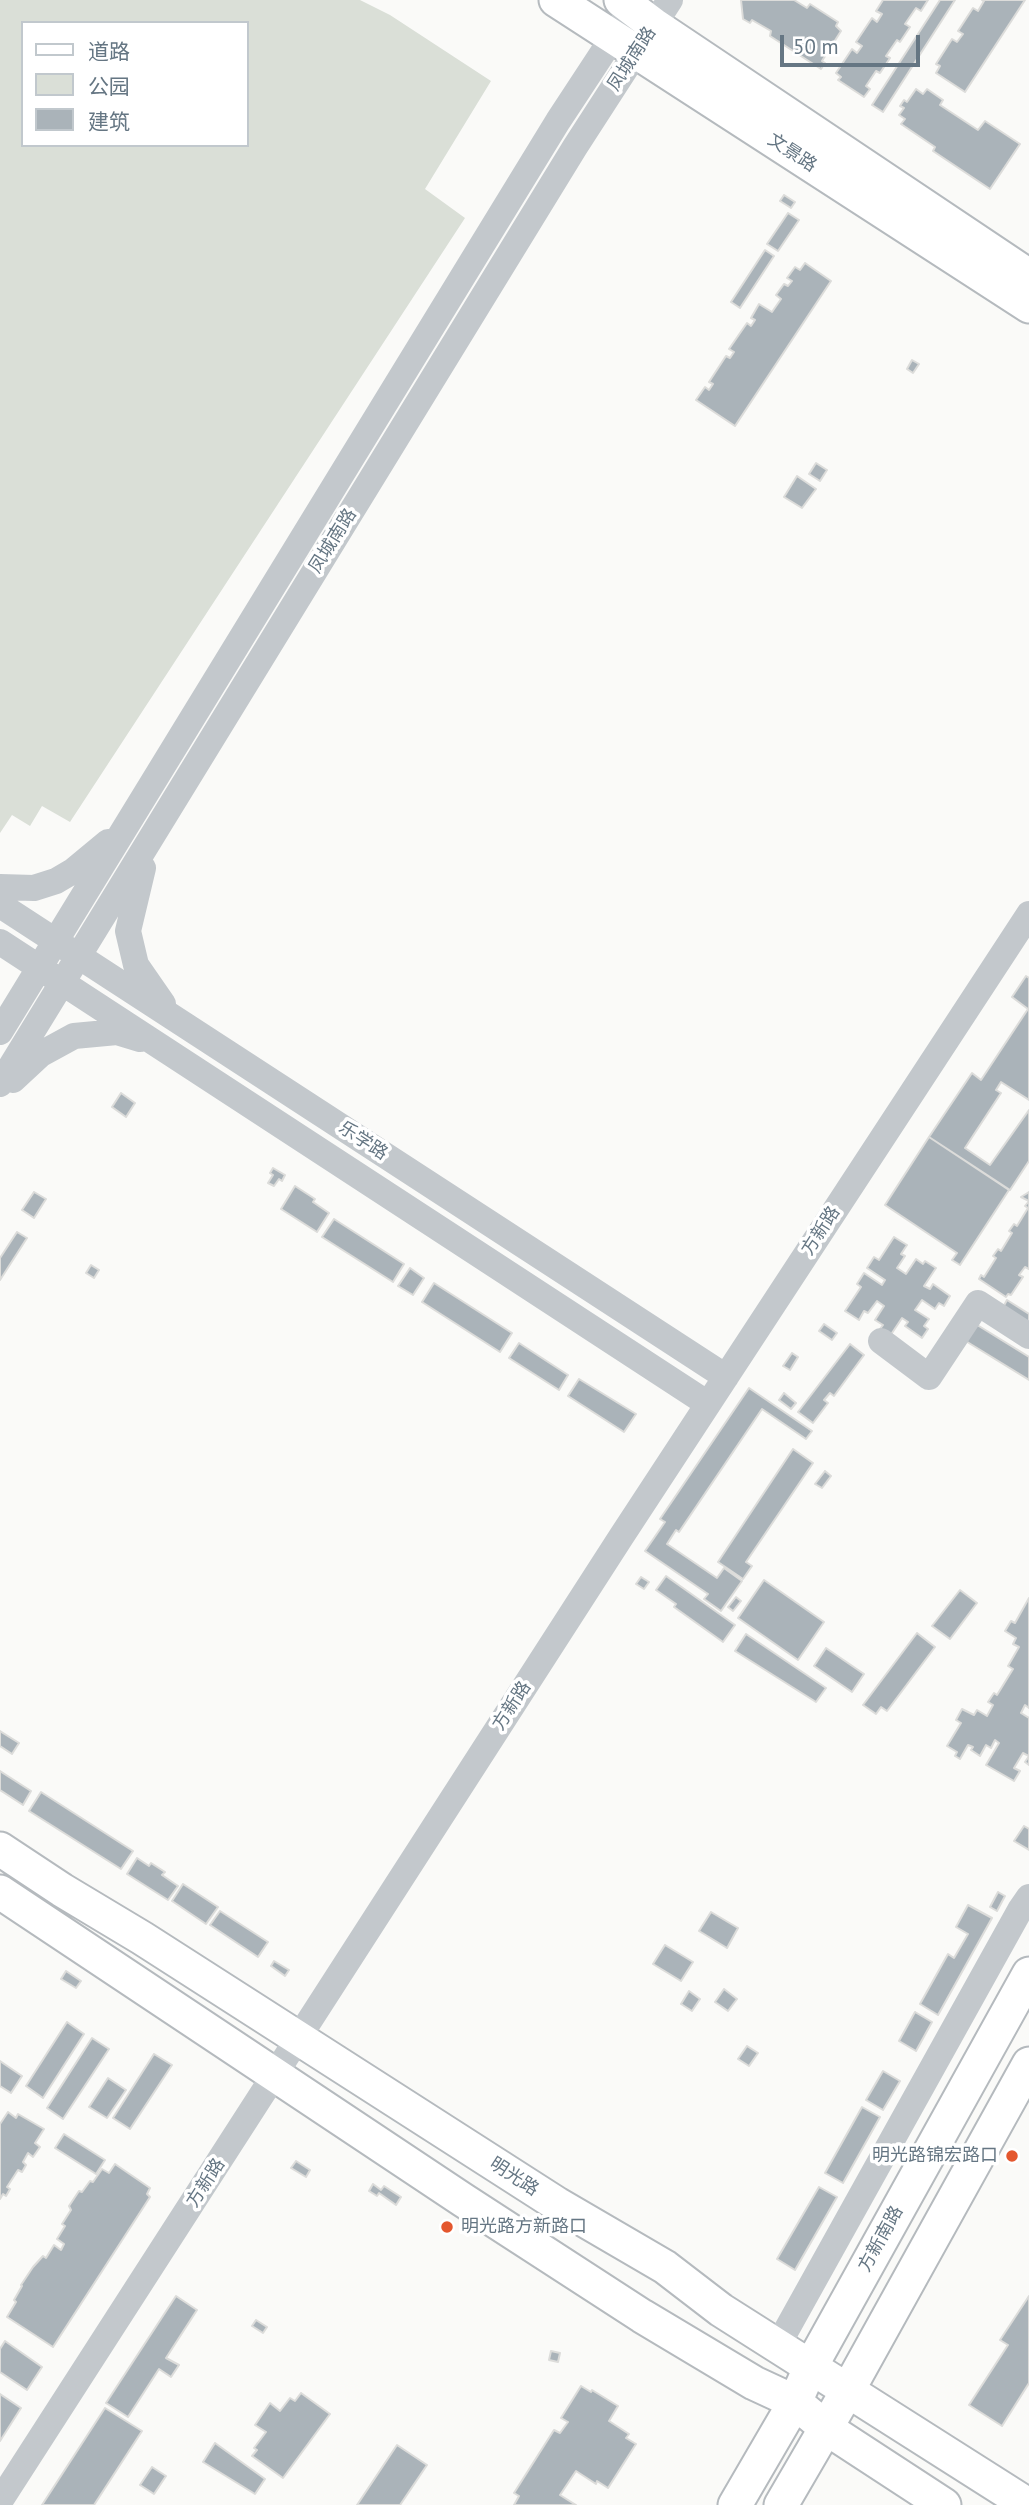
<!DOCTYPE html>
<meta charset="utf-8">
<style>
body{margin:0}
#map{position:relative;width:1029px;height:2505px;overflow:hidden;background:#fafaf8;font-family:"PT Sans","Noto Sans SC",sans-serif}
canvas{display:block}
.legend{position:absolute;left:21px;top:21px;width:228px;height:126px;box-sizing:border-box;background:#fff;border:2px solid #c1c8cd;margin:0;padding:9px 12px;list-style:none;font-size:21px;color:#657683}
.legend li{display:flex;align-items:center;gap:14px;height:35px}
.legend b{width:35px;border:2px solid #c1c8cd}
.scale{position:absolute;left:780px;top:35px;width:140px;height:32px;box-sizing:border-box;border:4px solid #657683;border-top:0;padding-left:9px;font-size:21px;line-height:24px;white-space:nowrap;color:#657683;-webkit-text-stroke:5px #fff;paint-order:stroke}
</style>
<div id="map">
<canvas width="1029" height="2505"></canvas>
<ul class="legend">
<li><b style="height:9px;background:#fff"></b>道路</li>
<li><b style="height:19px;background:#dadfd7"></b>公园</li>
<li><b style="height:19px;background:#aab3b9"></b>建筑</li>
</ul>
<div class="scale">50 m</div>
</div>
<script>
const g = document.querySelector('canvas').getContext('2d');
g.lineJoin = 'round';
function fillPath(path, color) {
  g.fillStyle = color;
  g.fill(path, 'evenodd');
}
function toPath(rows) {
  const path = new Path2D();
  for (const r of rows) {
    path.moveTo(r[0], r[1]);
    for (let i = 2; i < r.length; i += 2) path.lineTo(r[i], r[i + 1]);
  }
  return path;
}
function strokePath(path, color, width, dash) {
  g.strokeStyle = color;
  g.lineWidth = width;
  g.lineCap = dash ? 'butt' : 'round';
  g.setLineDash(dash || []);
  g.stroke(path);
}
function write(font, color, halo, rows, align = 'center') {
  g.font = font + ' "PT Sans","Noto Sans SC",sans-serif';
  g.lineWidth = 7;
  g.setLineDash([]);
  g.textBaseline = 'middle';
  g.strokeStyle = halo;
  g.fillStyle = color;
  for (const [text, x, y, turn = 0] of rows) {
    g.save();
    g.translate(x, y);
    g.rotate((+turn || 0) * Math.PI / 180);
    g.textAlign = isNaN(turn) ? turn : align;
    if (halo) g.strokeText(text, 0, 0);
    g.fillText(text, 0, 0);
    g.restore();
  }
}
fillPath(toPath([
 [0,0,360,0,390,15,491,81,425,189,465,218,70,822,42,806,30,826,12,815,0,833],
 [23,23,247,23,247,145,23,145]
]), '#dadfd7');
const building = toPath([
 [741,0,794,0,807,8,810,4,838,22,836,26,841,31,822,61,825,63,821,69,770,36,771,31,752,20,750,23,743,19,741,0],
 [883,0,928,0,921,11,916,8,905,24,910,27,900,42,897,40,886,56,890,58,880,73,876,71,866,86,870,89,864,97,838,80,841,77,836,73,852,49,857,53,862,46,856,42,872,18,877,22,882,14,876,11,883,0],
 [940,0,955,0,883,112,872,105,940,0],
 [982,0,1025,0,965,92,936,73,940,66,936,64,952,39,957,42,963,34,958,31,973,8,978,11,984,1,982,0],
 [916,89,923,94,927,89,943,100,940,105,978,130,985,121,1020,144,990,189,933,151,935,147,901,124,905,119,899,115,904,108,900,106,904,100,907,102,916,89],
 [784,195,795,202,791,208,780,201,784,195],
 [788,213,799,220,778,251,767,244,788,213],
 [765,250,774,256,740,308,731,302,765,250],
 [805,263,831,281,735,426,696,400,705,387,709,390,713,384,709,382,726,356,730,358,734,352,729,349,747,323,751,326,755,320,751,318,759,304,772,312,781,299,776,295,784,284,788,286,792,281,787,278,795,267,800,270,805,263],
 [912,360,919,364,913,373,907,369,912,360],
 [816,463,827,470,820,481,809,474,816,463],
 [797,476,816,489,802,508,784,497,797,476],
 [1026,976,1029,978,1029,1100,1001,1082,996,1090,1001,1093,965,1148,990,1165,1029,1110,1029,1161,1010,1190,929,1137,972,1073,981,1080,1028,1009,1012,997,1026,976],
 [121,1093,135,1103,126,1117,112,1107,121,1093],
 [929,1137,1009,1190,960,1265,952,1260,957,1253,885,1205,929,1137],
 [273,1168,285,1175,282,1181,279,1179,274,1186,268,1183,273,1175,270,1173,273,1168],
 [295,1186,315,1199,313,1202,329,1213,317,1232,281,1209,295,1186],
 [34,1192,46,1199,34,1218,22,1210,34,1192],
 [1029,1192,1029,1269,1025,1267,1019,1275,1023,1277,1011,1295,1008,1294,1006,1297,979,1279,981,1275,984,1277,996,1258,993,1256,998,1249,1001,1251,1012,1233,1009,1231,1014,1224,1017,1226,1028,1208,1025,1206,1029,1201,1021,1197,1029,1192],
 [334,1219,404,1264,393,1282,322,1237,334,1219],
 [17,1232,27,1238,0,1280,0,1258,17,1232],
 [894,1237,907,1245,901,1254,905,1256,897,1268,906,1274,916,1259,923,1264,925,1261,936,1268,924,1286,930,1289,933,1284,950,1296,944,1306,939,1303,935,1309,922,1300,915,1310,929,1319,924,1326,928,1329,922,1338,905,1326,908,1322,902,1318,890,1336,880,1329,883,1325,875,1320,884,1306,877,1301,868,1313,864,1311,859,1320,845,1311,861,1287,857,1284,864,1273,882,1285,885,1280,867,1268,874,1257,879,1260,894,1237],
 [91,1265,99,1270,94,1278,86,1273,91,1265],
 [410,1268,424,1278,413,1295,398,1286,410,1268],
 [434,1283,512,1333,500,1352,422,1302,434,1283],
 [1007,1300,1029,1314,1029,1326,1002,1309,1007,1300],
 [974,1323,1029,1357,1029,1380,964,1340,974,1323],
 [824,1324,837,1333,832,1340,819,1331,824,1324],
 [519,1343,568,1375,559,1390,509,1358,519,1343],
 [850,1344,864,1355,834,1396,830,1393,824,1400,828,1403,813,1423,798,1412,850,1344],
 [792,1353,798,1357,790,1370,783,1366,792,1353],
 [579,1379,636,1414,624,1432,568,1396,579,1379],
 [749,1388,812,1431,806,1439,762,1409,679,1532,676,1530,667,1544,717,1578,724,1568,742,1581,721,1611,704,1599,708,1594,645,1551,665,1522,660,1519,749,1388],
 [784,1393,796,1403,791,1409,779,1400,784,1393],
 [793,1449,813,1463,746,1562,752,1566,743,1579,718,1562,793,1449],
 [825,1471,831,1476,822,1488,815,1484,825,1471],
 [666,1576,735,1625,723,1642,674,1607,676,1604,656,1590,666,1576],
 [641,1577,649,1582,644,1589,636,1584,641,1577],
 [764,1580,824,1622,798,1660,738,1618,764,1580],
 [960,1590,977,1603,950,1639,932,1626,960,1590],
 [736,1597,741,1601,733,1611,728,1607,736,1597],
 [1029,1598,1029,1708,1025,1705,1021,1713,1029,1718,1029,1765,1025,1762,1029,1756,1023,1753,1014,1768,1020,1771,1014,1781,986,1765,999,1743,995,1740,991,1748,986,1745,980,1756,971,1750,973,1747,968,1745,960,1759,955,1756,957,1752,947,1746,961,1723,956,1720,962,1709,974,1715,977,1710,987,1716,993,1705,988,1702,994,1693,997,1695,1013,1669,1008,1666,1019,1647,1013,1644,1016,1638,1005,1631,1011,1621,1015,1623,1029,1598],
 [917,1633,935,1647,887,1711,881,1707,876,1714,863,1705,917,1633],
 [746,1634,826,1688,816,1702,735,1651,746,1634],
 [826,1648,864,1674,852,1692,814,1666,826,1648],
 [0,1731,19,1743,12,1754,0,1746,0,1731],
 [0,1771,31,1791,23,1805,0,1790,0,1771],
 [41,1792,133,1851,121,1869,29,1811,41,1792],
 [1024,1826,1029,1829,1029,1850,1014,1841,1024,1826],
 [137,1858,149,1866,151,1863,165,1872,162,1875,178,1886,168,1900,127,1874,137,1858],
 [183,1884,218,1907,206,1924,172,1901,183,1884],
 [998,1892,1005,1896,997,1911,990,1907,998,1892],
 [968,1905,992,1918,938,2015,920,2004,948,1954,954,1958,968,1934,956,1927,968,1905],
 [220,1911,268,1942,258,1957,210,1925,220,1911],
 [711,1912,738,1928,727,1948,699,1931,711,1912],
 [665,1945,693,1962,681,1981,653,1964,665,1945],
 [274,1961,289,1970,285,1976,271,1966,274,1961],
 [66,1971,81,1981,76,1988,61,1979,66,1971],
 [724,1989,737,1999,728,2011,715,2002,724,1989],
 [689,1991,700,1999,692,2011,681,2004,689,1991],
 [915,2012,932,2022,916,2051,899,2041,915,2012],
 [67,2022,84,2034,43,2098,26,2086,67,2022],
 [92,2038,109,2049,63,2119,47,2108,92,2038],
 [747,2046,758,2053,749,2066,738,2059,747,2046],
 [154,2054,172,2065,130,2129,113,2118,154,2054],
 [0,2061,22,2076,11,2093,0,2086,0,2061],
 [883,2071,900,2081,883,2110,866,2100,883,2071],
 [108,2078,126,2090,107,2118,89,2107,108,2078],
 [862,2107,880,2117,843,2183,825,2173,862,2107],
 [8,2112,16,2118,18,2114,44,2129,35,2143,40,2147,33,2157,28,2153,23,2162,26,2165,22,2172,18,2170,7,2187,10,2189,6,2196,3,2194,0,2199,0,2124,8,2112],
 [64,2134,105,2160,96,2174,55,2148,64,2134],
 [296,2161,310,2170,306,2177,291,2168,296,2161],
 [115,2164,150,2188,147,2194,150,2197,53,2347,7,2317,16,2302,14,2300,22,2286,21,2285,33,2267,43,2256,46,2258,54,2245,61,2250,64,2244,57,2239,65,2226,62,2224,71,2210,69,2206,79,2191,82,2192,90,2181,93,2182,102,2169,109,2173,115,2164],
 [373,2184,381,2190,384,2186,401,2197,396,2205,379,2193,377,2196,369,2191,373,2184],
 [819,2187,837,2197,795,2270,777,2259,819,2187],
 [176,2296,197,2310,166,2358,179,2365,171,2377,159,2369,128,2417,106,2403,176,2296],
 [1029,2296,1029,2383,1002,2426,969,2405,1008,2345,1000,2340,1029,2296],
 [256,2320,267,2327,263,2333,252,2326,256,2320],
 [5,2341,42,2367,27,2390,0,2372,0,2349,5,2341],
 [551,2351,560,2353,558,2362,549,2360,551,2351],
 [581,2386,591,2392,592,2390,618,2406,609,2421,629,2434,626,2438,636,2444,608,2488,597,2481,596,2484,576,2471,560,2495,576,2505,514,2505,519,2496,514,2493,554,2430,560,2433,568,2422,561,2418,581,2386],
 [301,2393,330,2414,283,2478,252,2456,257,2450,254,2448,266,2432,255,2425,270,2403,280,2411,290,2398,295,2401,301,2393],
 [0,2394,21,2408,0,2441,0,2394],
 [105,2408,142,2431,94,2505,42,2505,105,2408],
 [215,2443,265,2479,255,2494,203,2462,215,2443],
 [397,2445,427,2465,400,2505,357,2505,397,2445],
 [152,2467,166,2476,154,2494,140,2485,152,2467]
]);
fillPath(building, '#aab3b9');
strokePath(building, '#dcdcda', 2);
const major = toPath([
 [556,0,1029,306],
 [621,0,654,25,1029,276],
 [0,1849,62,1890,142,1938,557,2204,665,2267,721,2310,1028,2505],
 [0,1892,463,2200,642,2316,754,2383,795,2402,826,2428,944,2505],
 [735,2505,795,2402,811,2366,1029,1974],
 [781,2505,848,2390,1029,2064]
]);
strokePath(major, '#b5babe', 37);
strokePath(toPath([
 [143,868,128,931,136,965,163,1004],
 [0,887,34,888,56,881,73,871,108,842],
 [0,905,726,1377],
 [0,942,708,1404],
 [0,1032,558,121,623,22],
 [13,1080,41,1054,74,1036,117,1032,140,1039],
 [0,1084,575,147,670,0],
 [881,1341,929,1377,978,1303,1029,1336],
 [778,2345,1020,1910,1029,1897],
 [0,2501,621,1537,1029,914]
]), '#c3c8cc', 26);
strokePath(major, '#fff', 33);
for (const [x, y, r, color] of [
 [1012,2156,7,"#e4572e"],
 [447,2227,7,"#e4572e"]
]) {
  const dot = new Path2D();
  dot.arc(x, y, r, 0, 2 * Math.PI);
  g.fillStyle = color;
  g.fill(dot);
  strokePath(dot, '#fff', 2.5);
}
write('18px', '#657683', '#fff', [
 ["凤城南路",632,59,-57],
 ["文景路",792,153,33],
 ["凤城南路",333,541,-58],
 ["乐学路",363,1141,33],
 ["方新路",821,1231,-57],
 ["方新路",512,1706,-57],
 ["明光路",514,2177,33],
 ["方新路",206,2183,-57],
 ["方新南路",881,2239,-61]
]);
write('18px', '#657683', '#fff', [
 ["明光路锦宏路口",998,2156],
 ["明光路方新路口",461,2227,"left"]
], 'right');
</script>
